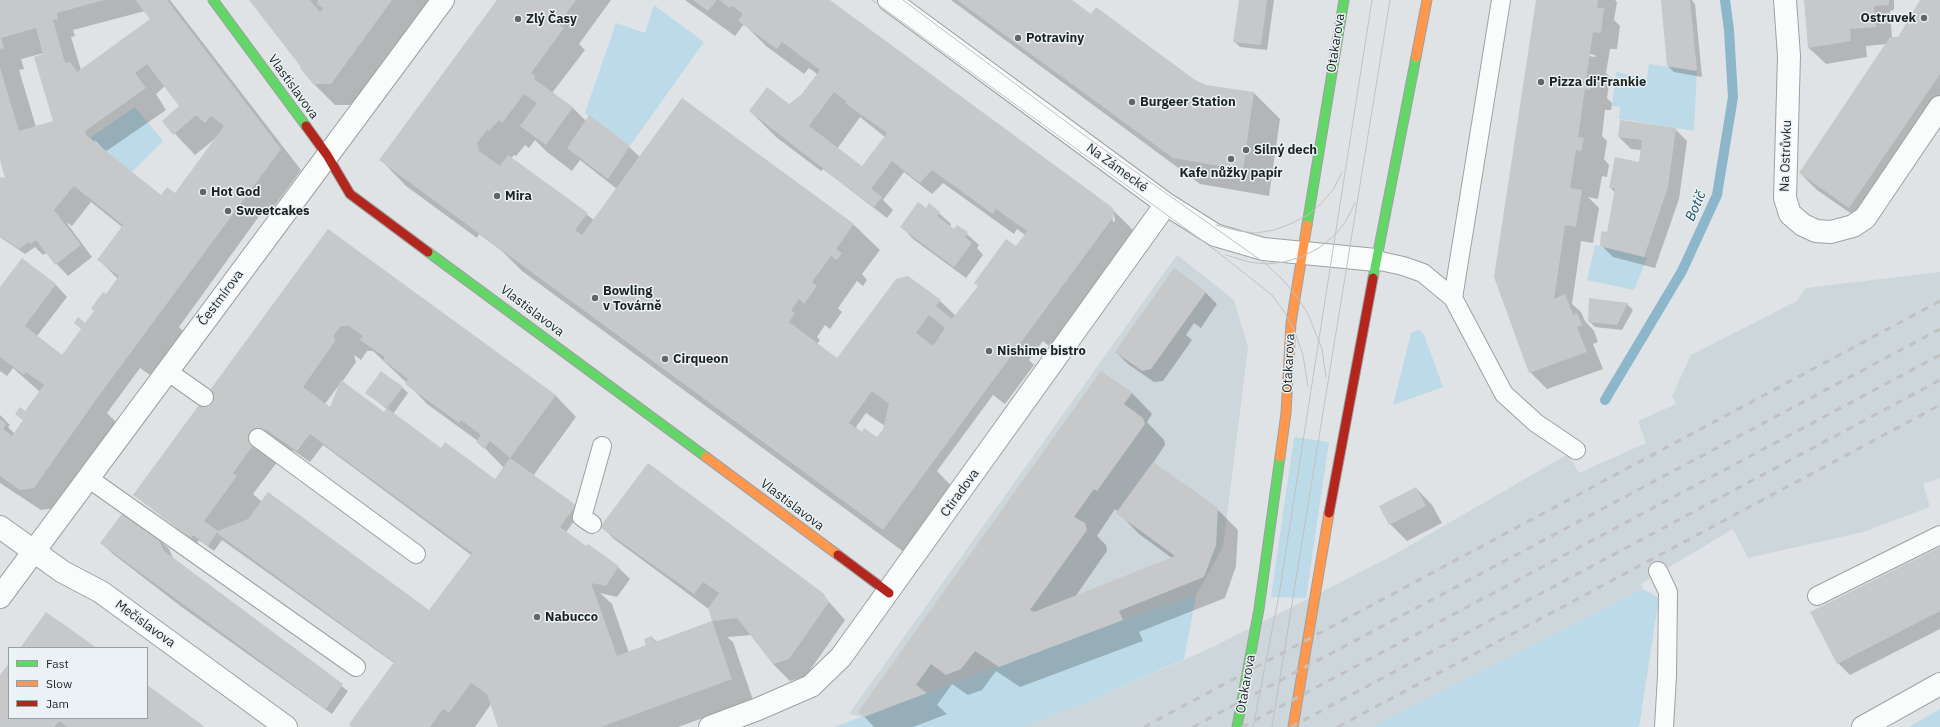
<!DOCTYPE html>
<meta charset="utf-8">
<style>
body{margin:0}
#map{position:relative;width:1940px;height:727px;overflow:hidden;background:#e0e3e5;font-family:"IBM Plex Sans",sans-serif}
canvas{display:block}
.legend{position:absolute;left:8px;top:647px;width:140px;height:72px;box-sizing:border-box;background:#eaf2f5;border:1px solid #999fa1;margin:0;padding:5px 7px;list-style:none;font-size:12px;color:#1f2223}
.legend li{display:flex;align-items:center;gap:8px;height:20px}
.legend b{width:20px;border:1px solid #999fa1}
</style>
<div id="map">
<canvas width="1940" height="727"></canvas>
<ul class="legend">
<li><b style="height:5px;background:#63d668"></b>Fast</li>
<li><b style="height:5px;background:#ff974d"></b>Slow</li>
<li><b style="height:5px;background:#b3261e"></b>Jam</li>
</ul>
</div>
<script>
const g = document.querySelector('canvas').getContext('2d');
g.lineJoin = 'round';
function fillPath(path, color) {
  g.fillStyle = color;
  g.fill(path, 'evenodd');
}
function toPath(rows) {
  const path = new Path2D();
  for (const r of rows) {
    path.moveTo(r[0], r[1]);
    for (let i = 2; i < r.length; i += 2) path.lineTo(r[i], r[i + 1]);
  }
  return path;
}
function strokePath(path, color, width, dash) {
  g.strokeStyle = color;
  g.lineWidth = width;
  g.lineCap = dash ? 'butt' : 'round';
  g.setLineDash(dash || []);
  g.stroke(path);
}
function write(font, color, halo, rows, align = 'center') {
  g.font = font + ' "IBM Plex Sans",sans-serif';
  g.lineWidth = 3;
  g.setLineDash([]);
  g.textBaseline = 'middle';
  g.strokeStyle = halo;
  g.fillStyle = color;
  for (const [text, x, y, turn = 0] of rows) {
    g.save();
    g.translate(x, y);
    g.rotate((+turn || 0) * Math.PI / 180);
    g.textAlign = isNaN(turn) ? turn : align;
    if (halo) g.strokeText(text, 0, 0);
    g.fillText(text, 0, 0);
    g.restore();
  }
}
fillPath(toPath([
 [1177,255,1234,300,1248,347,1223,547,1196,596,1123,620,864,717,849,714],
 [1940,272,1940,478,1923,484,1930,507,1863,532,1748,558,1733,529,1641,584,1643,589,1372,727,1023,727,1083,704,1213,647,1390,557,1568,454,1579,473,1646,443,1638,421,1676,404,1672,396,1691,355,1797,301,1806,288]
]), '#cdd6db');
fillPath(toPath([
 [654,5,704,42,630,146,585,113,616,23,645,33],
 [1649,64,1697,71,1694,131,1619,119,1620,107,1612,106,1616,72,1647,78],
 [135,107,163,141,132,172,90,138],
 [1595,245,1647,258,1634,290,1587,280],
 [1419,330,1424,335,1443,387,1393,405,1411,333],
 [1294,437,1329,442,1306,598,1271,597],
 [1643,589,1659,598,1639,727,1372,727],
 [1196,596,1184,659,1083,704,1023,727,834,727,1123,620],
 [1940,709,1940,727,1909,727]
]), '#bcdae7');
fillPath(toPath([
 [0,0,170,0,301,170,270,212,265,208,179,327,183,331,150,375,140,368,107,413,116,422,55,508,41,510,0,483,0,415,10,425,8,427,15,434,24,421,16,414,25,412,40,392,13,368,7,376,0,371,0,289,22,260,56,285,67,297,37,336,63,356,118,279,99,260,122,227,91,202,72,226,66,222,92,257,68,276,46,253,43,255,35,247,25,254,0,237,0,178,8,179,0,156],
 [145,11,152,20,81,70,71,37,75,36,73,30],
 [44,53,54,122,36,127,19,70,24,69,21,59],
 [165,86,181,106,163,121,195,155,217,137,175,194,161,196,105,152,166,110,156,94],
 [95,140,103,149,102,150,96,145],
 [251,0,436,0,391,63,386,59,352,105,335,105,314,84,303,67],
 [499,0,611,0,579,44,585,50,552,93,573,108,586,121,629,147,640,157,854,225,880,250,862,274,867,280,863,286,857,281,838,308,842,312,830,329,825,325,817,337,820,340,817,344,837,359,940,301,956,316,1016,248,1025,235,1017,229,1014,234,943,183,932,194,904,172,883,200,893,210,887,218,823,169,821,171,776,137,750,111,789,105,802,95,817,74,809,68,804,74,766,46,744,24,735,36,685,0,828,0,1112,209,1133,230,1134,238,1058,354,1043,341,1029,360,1034,365,1005,404,993,395,937,471,960,495,912,558,522,271,502,251,479,234,477,238,406,186,381,160],
 [860,117,885,137,862,168,837,149],
 [535,140,547,152,572,171,580,160,617,189,594,220,511,158,514,155,516,156,525,145,529,148],
 [1112,213,1114,213,1115,221,1113,222],
 [866,413,885,426,878,439,860,432,856,427],
 [951,0,1070,0,1091,15,1195,81,1206,86,1254,93,1280,119,1269,196,1200,184],
 [1240,0,1274,0,1267,50,1240,47,1234,41],
 [1537,0,1615,0,1617,2,1614,20,1620,26,1617,49,1610,49,1606,73,1610,77,1607,98,1612,103,1611,110,1605,110,1602,136,1607,141,1604,159,1609,165,1607,177,1602,176,1598,199,1588,197,1599,208,1593,243,1581,241,1572,304,1581,312,1585,321,1594,331,1598,342,1593,344,1603,369,1547,389,1530,372],
 [1547,47,1595,55,1595,57,1547,49],
 [1662,0,1692,0,1695,4,1702,77,1674,72,1668,66],
 [1805,0,1894,0,1894,10,1890,11,1892,38,1899,38,1921,0,1940,0,1940,115,1866,224,1817,190,1800,173,1887,44,1866,46,1867,57,1826,64,1809,48],
 [1675,129,1687,141,1679,199,1655,268,1613,257,1601,245,1608,233,1615,193,1610,187,1639,163,1642,150,1631,149,1619,137],
 [930,205,951,224,950,227,954,230,958,226,979,245,977,248,983,255,966,278,913,239,902,227],
 [1174,270,1206,293,1217,304,1201,328,1194,323,1186,335,1192,340,1163,381,1154,382,1128,364,1116,352],
 [401,284,556,396,576,417,533,476,581,512,566,532,586,548,618,567,630,579,617,597,600,593,612,604,629,653,647,646,652,637,657,642,713,621,710,610,614,539,602,527,822,594,845,620,806,676,790,681,773,664,751,635,727,637,733,642,753,700,678,727,500,727,491,704,475,727,353,727,394,663,222,540,214,551,199,540,197,543,134,495,281,295],
 [367,351,373,351,407,383,427,404,478,441,504,468,495,481,441,449,393,414,408,393,402,387,366,393,387,409,385,413,342,382,356,362,354,355,361,360],
 [339,385,331,408,325,404],
 [323,445,471,555,429,611,262,502,253,494,287,449,291,452,293,450,310,462],
 [1627,304,1633,310,1622,330,1595,327,1589,321],
 [1101,372,1132,393,1152,414,1147,422,1164,440,1165,445,1153,463,1217,509,1238,530,1236,566,1225,598,1139,632,1143,641,1020,687,996,671,982,690,968,695,952,684,937,705,947,714,913,727,874,727,860,712],
 [1115,509,1139,534,1172,558,1075,597,1107,551,1106,545,1097,536],
 [1416,488,1432,505,1442,523,1407,541,1390,524],
 [156,537,169,549,173,558,348,691,332,714,183,608,113,554,101,543],
 [1940,548,1940,629,1850,675,1838,663],
 [9,664,9,718,147,718,147,686,204,727,0,727,0,676]
]), '#0003');
strokePath(toPath([
 [1605,400,1682,271,1717,195,1733,97,1729,30,1725,0]
]), '#8cb6c9', 10);
fillPath(toPath([
 [0,0,104,0,57,13,58,19,53,20,65,63,70,62,77,72,150,19,135,0,167,0,281,149,95,401,34,488,20,490,0,476,0,419,6,424,3,429,12,436,23,420,15,414,20,407,25,411,44,385,26,372,24,375,0,357,0,287,22,258,56,284,25,326,62,355,81,329,74,323,78,317,85,323,94,311,91,308,103,292,106,294,119,276,97,260,123,225,74,186,54,210,81,245,55,265,36,240,31,244,29,242,19,249,0,236,0,177,5,178,0,160,0,68,19,131,53,121,34,57,43,54,36,28,1,38,4,48,0,49],
 [147,64,179,106,162,121,173,135,196,115,205,123,211,116,224,126,175,193,167,187,161,195,86,135,85,131,146,88,135,73],
 [249,0,310,0,320,12,323,8,317,4,318,0,392,0,331,84,313,84,300,68,301,67],
 [497,0,576,0,558,24,564,28,531,73,535,76,534,79,573,107,546,145,520,126,537,103,524,94,502,123,499,120,489,131,487,130,477,143,479,151,500,166,508,155,588,213,575,230,582,235,682,98,854,224,836,249,842,253,837,260,831,256,812,282,817,286,804,304,799,299,791,311,795,313,789,322,837,358,896,279,908,276,941,300,936,306,952,319,978,286,974,283,1006,239,1016,246,1027,231,996,209,993,214,932,170,920,183,892,161,871,189,882,197,874,207,847,187,749,111,767,87,789,104,801,95,820,70,782,42,777,49,738,21,743,14,732,6,730,8,719,0,830,0,1113,208,1114,216,883,530,379,160],
 [834,92,846,101,845,103,887,133,862,166,809,126],
 [929,315,945,328,933,346,916,333],
 [872,391,889,404,883,429,877,437,864,428,862,432,849,423],
 [693,0,717,0,708,11],
 [957,0,1072,0,1091,14,1096,7,1195,80,1206,85,1254,92,1243,170,1173,158],
 [1239,0,1267,0,1261,45,1233,42],
 [1536,0,1598,0,1597,8,1604,8,1601,33,1593,32,1586,80,1592,81,1590,90,1585,89,1578,137,1584,138,1581,151,1576,150,1570,188,1582,190,1576,227,1565,225,1554,299,1565,294,1573,315,1577,313,1582,325,1577,327,1587,352,1529,373,1494,277],
 [1661,0,1690,0,1697,71,1667,66],
 [1804,0,1889,0,1889,5,1874,6,1876,27,1850,29,1851,41,1808,48],
 [1920,0,1940,0,1940,74,1849,208,1799,173,1890,37,1898,37],
 [589,115,630,146,608,179,567,148],
 [1620,120,1676,128,1668,187,1644,257,1600,246,1601,231,1607,232,1615,188,1609,188,1615,157,1639,162,1642,140,1618,137],
 [918,202,926,208,929,203,940,212,937,216,954,229,957,225,968,232,965,237,972,243,954,267,900,227],
 [328,229,556,395,510,458,490,441,484,449,476,442,481,435,461,420,459,423,405,384,408,379,383,360,385,357,360,340,363,336,349,326,341,326,334,335,335,341,303,387,330,407,341,380,384,412,387,408,441,448,445,442,495,479,510,458,576,505,560,527,586,546,588,544,619,566,606,586,591,583,617,656,646,645,644,639,652,636,655,642,712,621,732,679,601,727,498,727,487,694,471,683,449,713,443,709,430,727,352,727,349,724,394,662,218,534,218,531,208,546,193,535,191,538,133,495],
 [265,429,297,451,310,434,472,553,429,610,268,492,248,519,218,531,204,521,237,476,233,473],
 [1174,268,1206,292,1151,369,1142,371,1115,352],
 [1589,298,1628,303,1617,325,1588,322],
 [381,371,403,387,387,408,365,393],
 [1101,371,1132,393,1124,404,1143,418,1145,424,1097,491,1094,489,1074,517,1085,523,1087,530,1030,610,1034,612,1175,556,1116,513,1153,462,1218,508,1216,545,1204,577,1119,611,1123,620,999,667,975,651,961,669,946,675,931,664,916,685,927,693,864,717,858,712],
 [648,463,823,593,829,602,789,659,773,664,737,618,712,621,708,608,719,593,703,582,694,594,600,527],
 [1416,487,1426,506,1389,525,1379,506],
 [124,511,157,536,164,551,343,684,326,709,100,543],
 [1940,547,1940,611,1837,664,1810,612],
 [46,612,97,648,20,648],
 [9,663,9,718,147,718,147,685,205,727,68,727,59,721,54,727,0,727,0,675]
]), '#c6c8ca');
const lane = toPath([
 [1376,260,1403,266,1423,273,1453,298,1504,394,1536,423,1576,450],
 [1453,298,1501,0],
 [167,371,204,397],
 [258,438,416,554],
 [88,478,356,667],
 [592,524,582,517,602,446],
 [1658,571,1668,592,1667,676,1664,727],
 [1817,596,1940,535]
]);
const street = toPath([
 [889,0,1166,204,1215,235,1263,249,1376,260],
 [1785,0,1789,56,1785,198,1790,214,1803,225,1816,231,1831,232,1853,226,1865,218,1940,107],
 [0,527,63,572,101,592,286,727],
 [0,597,443,0],
 [710,727,758,709,811,686,841,657,1166,204],
 [1863,727,1940,684]
]);
const fast = toPath([
 [213,0,306,126],
 [1307,225,1344,0],
 [428,252,706,457],
 [1373,278,1416,57],
 [1237,727,1259,609,1280,457]
]);
const slow = toPath([
 [1416,57,1427,0],
 [706,457,838,555],
 [1280,457,1286,413,1291,323,1307,225],
 [1293,727,1329,513]
]);
const jam = toPath([
 [306,126,327,155,350,194,428,252],
 [1329,513,1373,278],
 [838,555,889,593]
]);
strokePath(lane, '#9ea0a2', 20);
strokePath(street, '#9ea0a2', 24);
strokePath(fast, '#9ea0a2', 11);
strokePath(slow, '#9ea0a2', 11);
strokePath(jam, '#9ea0a2', 11);
strokePath(lane, '#fafbfb', 18);
strokePath(street, '#fafbfb', 22);
strokePath(fast, '#63d668', 9);
strokePath(slow, '#ff974d', 9);
strokePath(jam, '#b3261e', 9);
strokePath(toPath([
 [872,0,1215,250,1272,295,1285,313,1295,332,1303,355,1308,387],
 [903,0,1088,138,1266,264,1283,280,1298,298,1308,314,1322,349,1326,377],
 [1216,225,1239,231,1256,233,1274,230,1290,224,1308,215,1322,203,1334,188,1342,172],
 [1226,255,1249,262,1266,264,1284,262,1301,257,1319,248,1335,235,1346,221,1355,203],
 [1253,727,1279,595,1372,0],
 [1272,727,1390,0]
]), '#c1c1c1', 1);
strokePath(toPath([
 [1144,727,1940,301],
 [1193,727,1940,329],
 [1242,727,1940,355],
 [1291,727,1940,380],
 [1338,727,1940,405]
]), '#c1c1c1', 3, [7, 7]);
for (const [x, y, r, color] of [
 [1924,18,4,"#636667"],
 [518,19,4,"#636667"],
 [1018,38,4,"#636667"],
 [1541,82,4,"#636667"],
 [1132,102,4,"#636667"],
 [1246,150,4,"#636667"],
 [1231,159,4,"#636667"],
 [203,192,4,"#636667"],
 [497,196,4,"#636667"],
 [228,211,4,"#636667"],
 [595,298,4,"#636667"],
 [989,351,4,"#636667"],
 [665,359,4,"#636667"],
 [537,617,4,"#636667"]
]) {
  const dot = new Path2D();
  dot.arc(x, y, r, 0, 2 * Math.PI);
  g.fillStyle = color;
  g.fill(dot);
  strokePath(dot, '#eaf2f5', 1.5);
}
write('bold 13px', '#1f2223', '#eaf2f5', [
 ["Ostruvek",1916,18,"right"],
 ["Zlý Časy",526,19],
 ["Potraviny",1026,38],
 ["Pizza di'Frankie",1549,82],
 ["Burgeer Station",1140,102],
 ["Silný dech",1254,150],
 ["Kafe nůžky papír",1231,173,"center"],
 ["Hot God",211,192],
 ["Mira",505,196],
 ["Sweetcakes",236,211],
 ["Bowling",603,291],
 ["v Továrně",603,306],
 ["Nishime bistro",997,351],
 ["Cirqueon",673,359],
 ["Nabucco",545,617]
], 'left');
write('13px', '#1f2223', '#eaf2f5', [
 ["Otakarova",1336,43,-81],
 ["Vlastislavova",293,87,54],
 ["Na Ostrůvku",1786,156,-88],
 ["Na Zámecké",1117,168,36],
 ["Čestmírova",221,298,-53],
 ["Vlastislavova",532,311,37],
 ["Otakarova",1289,363,-87],
 ["Ctiradova",960,493,-54],
 ["Vlastislavova",792,505,37],
 ["Mečislavova",145,624,36],
 ["Otakarova",1246,684,-80]
]);
write('italic 14px', '#1d4e62', '#eaf2f5', [
 ["Botič",1696,206,-67]
]);
</script>
